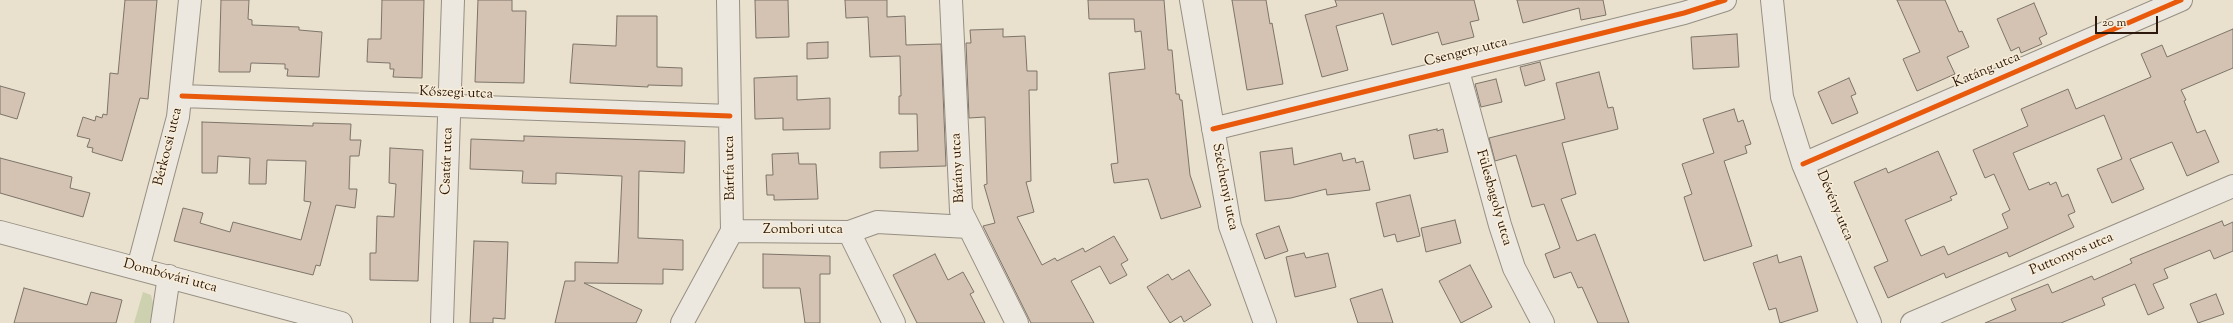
<!DOCTYPE html>
<meta charset="utf-8">
<style>
body{margin:0}
#map{position:relative;width:2233px;height:323px;overflow:hidden;background:#e9e0cd;font-family:"Sorts Mill Goudy",serif}
canvas{display:block}
.scale{position:absolute;left:2095px;top:16px;width:63px;height:18px;box-sizing:border-box;border:2px solid #2c180d;border-top:0;padding-left:5px;font-size:12px;line-height:14px;white-space:nowrap;color:#2c180d;-webkit-text-stroke:3px #f8edd7;paint-order:stroke}
</style>
<div id="map">
<canvas width="2233" height="323"></canvas>
<div class="scale">20 m</div>
</div>
<script>
const g = document.querySelector('canvas').getContext('2d');
g.lineJoin = 'round';
function fillPath(path, color) {
  g.fillStyle = color;
  g.fill(path, 'evenodd');
}
function toPath(rows) {
  const path = new Path2D();
  for (const r of rows) {
    path.moveTo(r[0], r[1]);
    for (let i = 2; i < r.length; i += 2) path.lineTo(r[i], r[i + 1]);
  }
  return path;
}
function strokePath(path, color, width, dash) {
  g.strokeStyle = color;
  g.lineWidth = width;
  g.lineCap = dash ? 'butt' : 'round';
  g.setLineDash(dash || []);
  g.stroke(path);
}
function write(font, color, halo, rows, align = 'center') {
  g.font = font + ' "Sorts Mill Goudy",serif';
  g.lineWidth = 3;
  g.setLineDash([]);
  g.textBaseline = 'middle';
  g.strokeStyle = halo;
  g.fillStyle = color;
  for (const [text, x, y, turn = 0] of rows) {
    g.save();
    g.translate(x, y);
    g.rotate((+turn || 0) * Math.PI / 180);
    g.textAlign = isNaN(turn) ? turn : align;
    if (halo) g.strokeText(text, 0, 0);
    g.fillText(text, 0, 0);
    g.restore();
  }
}
fillPath(toPath([
 [143,292,151,295,155,311,154,323,134,323]
]), '#ced1af');
const building = toPath([
 [125,0,157,0,148,99,140,98,122,161,92,152,93,148,87,147,90,139,77,136,83,117,95,121,96,116,102,118,103,114,107,115,110,73,118,74,125,0],
 [221,0,249,0,248,19,252,20,252,25,299,27,299,30,322,32,319,77,287,76,288,69,285,69,285,64,251,63,250,72,219,72,221,0],
 [382,0,424,0,422,78,393,77,394,69,390,69,390,63,367,62,368,39,381,39,382,0],
 [478,0,512,0,512,11,526,11,524,83,475,82,478,0],
 [755,0,788,0,789,37,756,38,755,0],
 [845,0,887,0,887,17,905,16,906,45,941,44,946,166,880,168,880,152,918,151,917,114,899,114,899,96,901,96,900,56,870,57,868,17,846,18,845,0],
 [1088,0,1164,0,1168,50,1172,50,1176,94,1179,94,1180,100,1182,100,1190,175,1201,207,1161,219,1148,179,1114,183,1111,164,1118,163,1109,73,1145,69,1141,31,1135,32,1134,19,1089,19,1088,0],
 [1232,0,1266,0,1270,24,1272,23,1283,84,1247,90,1232,0],
 [1335,0,1474,0,1479,20,1470,22,1474,37,1442,45,1438,32,1392,45,1383,13,1336,26,1348,70,1322,77,1305,15,1337,6,1335,0],
 [1517,0,1603,0,1606,15,1581,20,1579,8,1523,23,1517,0],
 [1897,0,1945,0,1959,32,1962,31,1969,47,1947,57,1955,74,1917,91,1903,59,1920,52,1897,0],
 [2034,3,2047,34,2039,38,2042,44,2021,53,2019,47,2011,51,1997,19,2034,3],
 [617,16,657,16,657,67,682,68,682,86,648,85,648,87,570,83,573,44,616,46,617,16],
 [1003,29,1003,37,1025,36,1027,71,1037,71,1037,90,1029,90,1031,181,1026,182,1034,212,1017,217,1042,265,1055,258,1057,261,1083,248,1085,252,1114,236,1128,260,1121,264,1127,275,1110,284,1100,266,1071,281,1094,323,1031,323,983,226,995,223,984,185,987,184,985,117,969,118,966,43,971,43,970,30,1003,29],
 [2233,29,2233,68,2181,90,2186,100,2184,101,2197,133,2205,130,2219,162,2187,176,2172,142,2130,159,2144,189,2112,203,2097,169,2122,159,2104,115,2013,153,2029,190,2049,182,2050,185,2056,182,2062,197,2068,194,2075,212,2068,215,2074,227,2009,257,2007,252,1946,278,1944,273,1888,298,1874,267,1888,261,1854,182,1886,168,1888,173,1938,151,1957,194,1950,197,1952,200,1905,220,1921,256,1944,246,1948,255,2008,228,2002,214,2010,210,1994,174,1985,178,1973,150,2028,126,2021,109,2068,89,2076,109,2151,77,2141,54,2162,45,2167,57,2233,29],
 [1737,34,1739,67,1693,69,1691,37,1737,34],
 [828,42,828,58,807,59,807,43,828,42],
 [1540,62,1545,80,1525,86,1520,67,1540,62],
 [1599,72,1608,108,1613,107,1618,129,1562,143,1576,194,1561,199,1577,241,1595,234,1629,323,1598,323,1582,287,1578,288,1571,272,1554,278,1545,254,1560,248,1544,204,1532,207,1516,155,1495,161,1489,138,1565,119,1556,83,1599,72],
 [797,76,797,100,830,98,830,129,783,130,783,118,755,119,754,78,797,76],
 [1849,78,1856,94,1851,96,1858,113,1832,124,1818,92,1849,78],
 [1496,79,1502,102,1481,107,1475,84,1496,79],
 [0,86,25,93,17,119,0,114,0,86],
 [1734,109,1738,122,1743,120,1751,144,1745,146,1747,153,1724,161,1752,246,1704,261,1684,197,1692,194,1682,164,1714,153,1703,119,1734,109],
 [202,122,313,126,313,123,351,124,350,140,361,140,359,156,350,156,349,189,357,189,355,208,336,205,320,266,316,265,313,275,174,241,183,208,203,213,200,223,230,232,233,222,301,240,311,202,304,201,306,161,267,160,266,184,249,184,250,158,218,156,217,173,202,173,202,122],
 [1437,129,1437,131,1443,129,1448,152,1414,159,1409,135,1437,129],
 [524,136,685,141,684,173,639,171,638,238,683,240,683,270,663,269,663,284,584,283,642,310,636,323,555,323,565,281,575,281,575,262,618,263,622,176,556,173,556,184,522,183,523,171,470,169,471,139,524,141,524,136],
 [390,148,423,150,418,281,370,280,370,253,376,253,377,216,394,217,396,184,389,183,390,148],
 [1292,148,1294,165,1341,153,1343,161,1355,158,1356,163,1363,161,1370,190,1327,195,1326,189,1291,198,1265,201,1260,152,1292,148],
 [798,153,799,164,816,164,818,199,774,200,774,195,767,195,766,175,773,175,772,154,798,153],
 [0,158,72,177,70,188,90,193,83,217,0,193,0,158],
 [1410,195,1420,236,1397,242,1395,234,1384,237,1376,203,1410,195],
 [1455,220,1461,243,1426,252,1421,228,1455,220],
 [2222,221,2224,226,2233,222,2233,251,2214,259,2210,250,2164,269,2168,278,2153,284,2164,308,2148,315,2135,284,2102,298,2105,305,2061,323,1985,323,2016,310,2011,299,2048,284,2052,293,2092,276,2094,280,2132,263,2130,259,2222,221],
 [1279,226,1288,251,1265,259,1256,234,1279,226],
 [474,241,508,242,505,319,493,318,493,323,470,323,474,241],
 [1304,253,1306,258,1328,253,1336,287,1295,297,1286,257,1304,253],
 [763,254,830,256,830,274,820,274,820,323,805,323,800,288,763,288,763,254],
 [935,254,948,280,963,272,974,292,970,294,985,323,917,323,893,275,935,254],
 [1777,255,1779,263,1801,256,1818,311,1780,323,1776,308,1769,310,1753,263,1777,255],
 [1470,265,1492,307,1461,323,1439,281,1470,265],
 [1189,270,1211,305,1184,322,1181,316,1170,323,1147,287,1168,274,1172,280,1189,270],
 [24,288,87,305,91,292,122,300,116,323,14,323,24,288],
 [1382,289,1393,323,1358,323,1350,299,1382,289],
 [2216,294,2224,314,2198,323,2190,304,2216,294]
]);
fillPath(building, '#d4c3b3');
strokePath(building, '#7c7469', 1);
const street = toPath([
 [951,0,961,211,1017,323],
 [1191,0,1230,226,1265,323],
 [1772,0,1782,97,1803,164,1870,323],
 [1457,67,1500,225,1514,268,1543,323],
 [182,96,730,116],
 [1213,129,1684,13,1725,0],
 [1803,164,2181,0],
 [732,231,849,232,877,222,968,227],
 [0,232,341,323],
 [849,232,894,323],
 [138,268,178,117,190,0],
 [162,323,169,276],
 [442,323,453,0],
 [682,323,732,231,728,0],
 [1912,323,2233,186]
]);
strokePath(street, '#968f83', 24);
strokePath(street, '#ece8df', 22);
strokePath(toPath([
 [182,96,730,116],
 [1213,129,1684,13,1725,0],
 [1803,164,2181,0]
]), '#e8590c', 5);
write('14px', '#2c180d', '#f8edd7', [
 ["Csengery utca",1466,53,-14],
 ["Katáng utca",1987,71,-23],
 ["Kőszegi utca",456,94,2],
 ["Bérkocsi utca",169,147,-76],
 ["Csatár utca",448,161,-88],
 ["Bártfa utca",731,168,-91],
 ["Bárány utca",959,168,-93],
 ["Széchenyi utca",1224,187,79],
 ["Fülesbagoly utca",1493,198,74],
 ["Dévény utca",1834,206,67],
 ["Zombori utca",803,231],
 ["Puttonyos utca",2072,255,-23],
 ["Dombóvári utca",170,277,15]
]);
</script>
